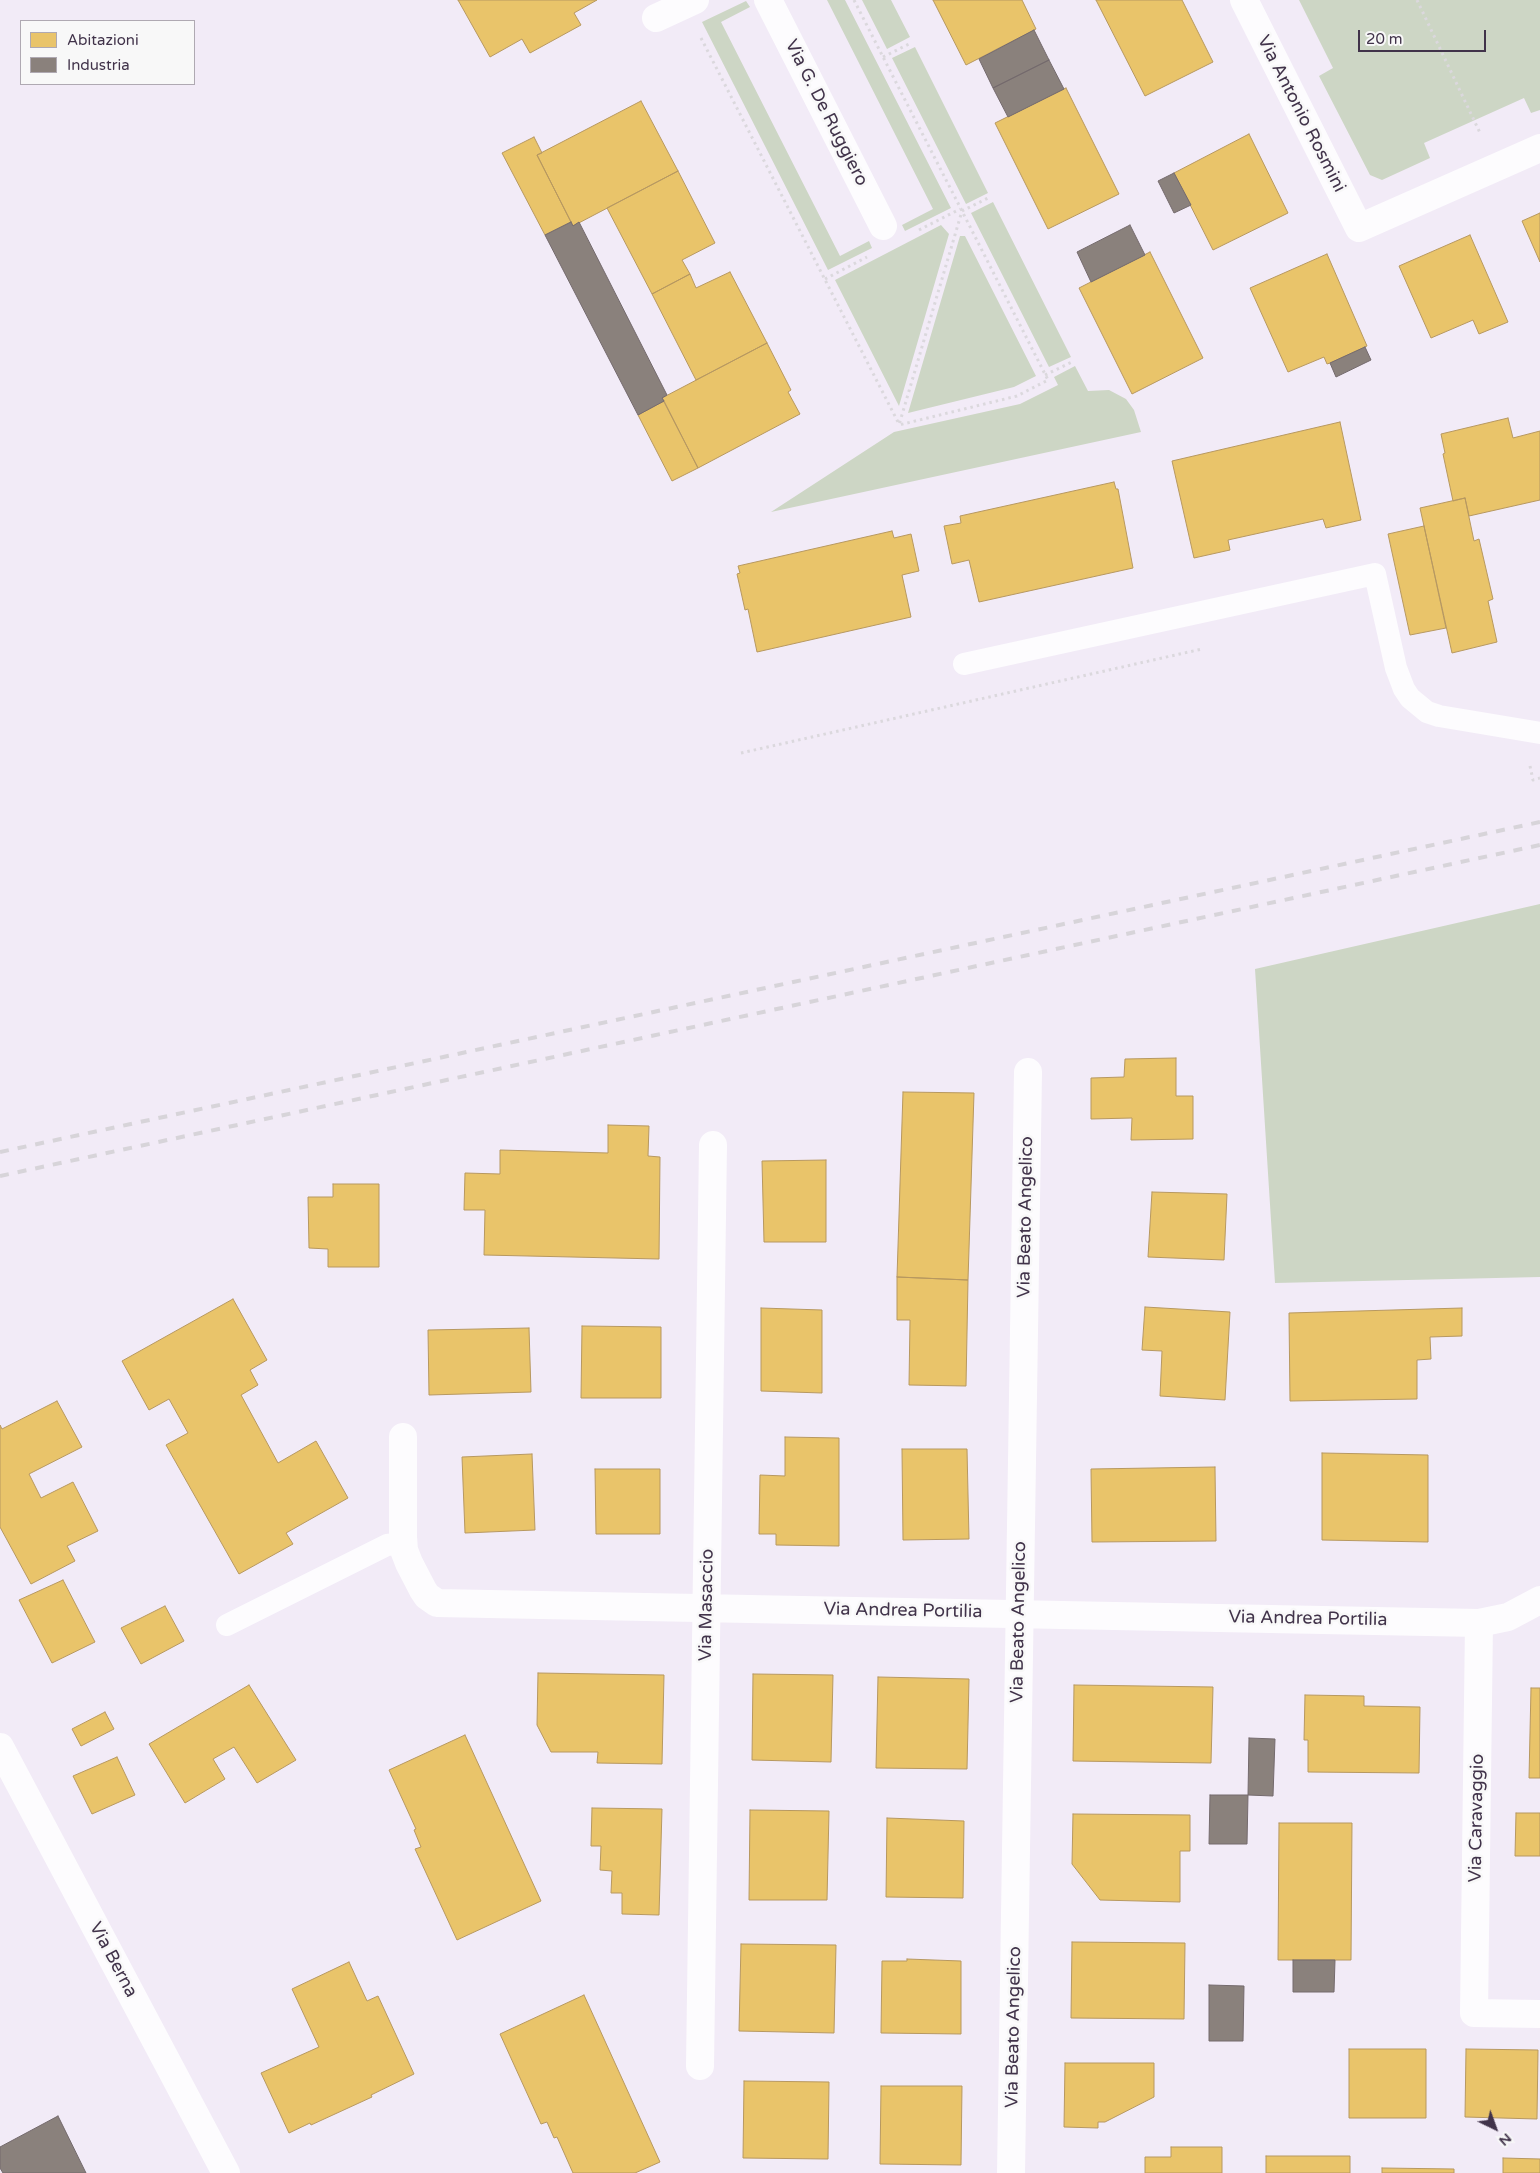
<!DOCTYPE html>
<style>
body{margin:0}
#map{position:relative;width:1540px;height:2173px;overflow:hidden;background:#f2ebf7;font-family:"Varela Round",sans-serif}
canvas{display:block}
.legend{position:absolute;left:20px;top:20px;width:175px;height:65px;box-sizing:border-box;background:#f8f8f8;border:1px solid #afa9b2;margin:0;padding:6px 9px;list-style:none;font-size:15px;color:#41334a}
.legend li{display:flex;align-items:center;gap:10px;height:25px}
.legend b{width:25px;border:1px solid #afa9b2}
.north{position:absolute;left:1470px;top:2103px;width:50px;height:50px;-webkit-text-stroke:4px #f8f8f8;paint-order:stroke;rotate:138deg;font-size:14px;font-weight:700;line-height:20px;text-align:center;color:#41334a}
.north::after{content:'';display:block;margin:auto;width:18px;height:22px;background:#41334a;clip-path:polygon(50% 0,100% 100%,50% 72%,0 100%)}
.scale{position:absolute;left:1358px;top:30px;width:128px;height:22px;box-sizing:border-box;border:2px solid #41334a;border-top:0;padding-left:6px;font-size:15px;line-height:18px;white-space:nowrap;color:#41334a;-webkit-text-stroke:4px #f8f8f8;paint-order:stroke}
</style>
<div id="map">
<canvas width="1540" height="2173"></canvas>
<ul class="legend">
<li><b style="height:14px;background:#e9c46a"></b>Abitazioni</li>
<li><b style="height:14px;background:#8a817c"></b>Industria</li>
</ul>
<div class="north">N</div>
<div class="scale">20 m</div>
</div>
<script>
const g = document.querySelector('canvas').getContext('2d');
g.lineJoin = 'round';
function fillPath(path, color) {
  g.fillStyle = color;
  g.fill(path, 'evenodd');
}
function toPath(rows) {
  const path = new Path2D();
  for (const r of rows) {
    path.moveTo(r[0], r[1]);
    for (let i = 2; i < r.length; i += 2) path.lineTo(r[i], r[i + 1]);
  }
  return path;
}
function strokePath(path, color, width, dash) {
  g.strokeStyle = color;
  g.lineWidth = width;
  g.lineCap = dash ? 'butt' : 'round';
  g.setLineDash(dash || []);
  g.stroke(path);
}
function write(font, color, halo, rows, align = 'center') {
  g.font = font + ' "Varela Round",sans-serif';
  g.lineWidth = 5;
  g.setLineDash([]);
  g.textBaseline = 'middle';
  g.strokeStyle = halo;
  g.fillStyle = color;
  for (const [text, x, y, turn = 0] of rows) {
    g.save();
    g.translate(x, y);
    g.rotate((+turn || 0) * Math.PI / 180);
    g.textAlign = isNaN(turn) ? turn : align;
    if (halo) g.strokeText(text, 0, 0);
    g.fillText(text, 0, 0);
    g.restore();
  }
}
fillPath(toPath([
 [827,0,845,0,951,208,905,231,902,225,933,209],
 [862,0,891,0,910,37,887,49],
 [1299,0,1540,0,1540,110,1531,113,1524,98,1424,143,1430,158,1382,180,1370,175,1319,76,1333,68],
 [746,1,750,7,721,22,840,256,869,241,872,248,828,270,702,22],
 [915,47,988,193,966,204,892,58],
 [993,202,1071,357,1049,367,971,213],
 [941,225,949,234,899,406,835,280],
 [960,236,965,236,1036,376,1014,387,908,413],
 [1075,366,1088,391,1109,390,1126,399,1134,410,1141,432,771,512,894,432,1020,404,1058,385,1054,377],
 [1540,904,1540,1277,1275,1283,1255,969]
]), '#cdd6c5');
const homes = toPath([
 [458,0,597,0,574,13,581,25,530,53,522,39,490,57,458,0],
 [933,0,1022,0,1036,29,966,65,933,0],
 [1096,0,1182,0,1213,62,1145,96,1096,0],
 [1066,88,1119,194,1048,229,995,123,1066,88],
 [641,101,678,171,573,226,537,155,641,101],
 [1249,134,1288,213,1213,250,1174,173,1249,134],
 [534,137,542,153,537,155,571,222,545,235,502,153,534,137],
 [678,171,715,243,682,260,690,274,652,294,607,208,678,171],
 [1540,213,1540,262,1522,221,1540,213],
 [1470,235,1508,322,1479,334,1473,320,1431,338,1399,266,1470,235],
 [1150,252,1203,358,1132,394,1079,288,1150,252],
 [1327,254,1367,346,1330,363,1327,364,1324,357,1288,372,1250,288,1327,254],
 [730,272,767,343,696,380,652,294,690,274,696,288,730,272],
 [767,343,791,390,788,392,800,414,698,468,662,398,767,343],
 [664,401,698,468,672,481,638,415,664,401],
 [1508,418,1513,438,1540,431,1540,500,1469,516,1465,498,1453,501,1443,454,1445,453,1441,434,1508,418],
 [1340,422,1361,520,1326,528,1323,519,1228,540,1230,550,1194,558,1172,461,1340,422],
 [1114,482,1116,489,1118,489,1133,568,979,602,969,560,952,564,944,526,961,523,960,516,1114,482],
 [1465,498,1474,541,1479,539,1493,599,1488,601,1497,642,1452,653,1420,508,1465,498],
 [1424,526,1446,628,1410,635,1388,534,1424,526],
 [892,531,894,538,911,534,919,571,902,575,911,617,757,652,748,609,745,610,737,574,740,573,738,566,892,531],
 [1176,1058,1176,1096,1193,1096,1193,1139,1131,1140,1132,1118,1091,1119,1091,1078,1124,1077,1125,1059,1176,1058],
 [903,1092,974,1093,968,1280,897,1277,903,1092],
 [608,1125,649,1126,648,1156,660,1157,659,1259,484,1255,485,1210,464,1210,465,1173,500,1174,500,1150,608,1153,608,1125],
 [826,1160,826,1242,764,1242,762,1161,826,1160],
 [333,1184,379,1184,379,1267,328,1267,328,1249,309,1248,308,1197,333,1197,333,1184],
 [1152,1192,1227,1194,1224,1260,1148,1257,1152,1192],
 [897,1277,968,1280,966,1386,909,1385,910,1320,897,1320,897,1277],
 [233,1299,267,1360,250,1370,258,1385,241,1395,278,1463,316,1441,348,1498,286,1533,293,1544,239,1574,166,1445,188,1433,169,1399,149,1410,122,1361,233,1299],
 [1145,1307,1230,1312,1225,1400,1160,1396,1162,1351,1142,1350,1145,1307],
 [761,1308,822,1310,822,1393,761,1391,761,1308],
 [1462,1308,1462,1336,1430,1337,1431,1359,1417,1360,1417,1399,1290,1401,1289,1313,1462,1308],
 [582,1326,661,1327,661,1398,581,1398,582,1326],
 [529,1328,531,1392,429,1395,428,1330,529,1328],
 [57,1401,82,1447,29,1474,41,1498,73,1482,98,1531,67,1546,75,1561,31,1584,0,1527,0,1425,2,1429,57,1401],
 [785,1437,839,1438,839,1546,776,1545,776,1534,759,1534,760,1475,785,1476,785,1437],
 [902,1449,967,1449,969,1539,903,1540,902,1449],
 [1322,1453,1428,1455,1428,1542,1322,1540,1322,1453],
 [532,1454,535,1530,465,1533,462,1457,532,1454],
 [1215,1467,1216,1541,1092,1542,1091,1469,1215,1467],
 [595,1469,660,1469,660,1534,596,1534,595,1469],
 [63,1580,95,1642,52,1663,19,1600,63,1580],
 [165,1606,184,1641,141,1664,121,1628,165,1606],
 [538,1673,664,1675,662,1764,597,1763,598,1752,551,1752,537,1725,538,1673],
 [753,1674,833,1675,831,1762,752,1760,753,1674],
 [878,1677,969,1679,967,1769,876,1768,878,1677],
 [249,1685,296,1760,257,1783,234,1747,213,1759,225,1779,185,1803,149,1744,249,1685],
 [1074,1685,1213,1687,1211,1763,1073,1761,1074,1685],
 [1531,1688,1540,1688,1540,1778,1529,1778,1531,1688],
 [1305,1695,1364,1696,1364,1706,1420,1707,1419,1773,1308,1772,1308,1740,1304,1740,1305,1695],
 [105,1712,114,1729,81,1746,72,1729,105,1712],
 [465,1735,541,1901,457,1940,415,1849,421,1847,414,1830,416,1829,389,1770,465,1735],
 [117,1757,135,1795,92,1814,73,1776,117,1757],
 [592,1808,662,1809,659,1915,622,1914,622,1893,611,1893,612,1871,600,1870,601,1846,591,1846,592,1808],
 [750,1810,829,1811,827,1900,749,1900,750,1810],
 [1516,1813,1540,1813,1540,1856,1515,1856,1516,1813],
 [1073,1814,1190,1815,1190,1851,1180,1851,1180,1902,1100,1900,1072,1864,1073,1814],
 [887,1818,964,1821,963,1898,886,1897,887,1818],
 [1279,1823,1352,1823,1351,1960,1278,1960,1279,1823],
 [1072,1942,1185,1943,1184,2019,1071,2018,1072,1942],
 [741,1944,836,1945,834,2033,739,2031,741,1944],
 [907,1959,961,1961,961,2034,881,2033,882,1961,907,1961,907,1959],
 [349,1962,367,2001,378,1996,414,2074,371,2095,372,2097,311,2125,310,2123,289,2133,261,2073,319,2047,292,1989,349,1962],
 [584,1995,660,2162,635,2173,573,2173,557,2137,554,2138,547,2122,541,2124,500,2034,584,1995],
 [1349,2049,1426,2049,1426,2118,1349,2118,1349,2049],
 [1466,2049,1538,2050,1537,2119,1465,2117,1466,2049],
 [1065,2063,1154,2063,1154,2097,1105,2122,1098,2122,1098,2128,1064,2127,1065,2063],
 [744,2081,829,2082,828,2159,743,2158,744,2081],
 [881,2086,962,2086,961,2165,880,2164,881,2086],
 [1171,2147,1222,2147,1222,2173,1145,2173,1145,2157,1171,2157,1171,2147],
 [1266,2156,1350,2156,1350,2173,1266,2173,1266,2156],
 [1503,2158,1540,2159,1540,2173,1503,2173,1503,2158],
 [1382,2168,1454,2169,1454,2173,1382,2173,1382,2168]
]);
fillPath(homes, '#e9c46a');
strokePath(homes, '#b79860', 1);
const industry = toPath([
 [1034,30,1049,60,993,88,979,59,1034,30],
 [1049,60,1064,89,1008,117,993,88,1049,60],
 [1174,173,1191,205,1174,213,1158,181,1174,173],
 [571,222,573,226,579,222,667,395,662,398,664,401,638,415,545,235,571,222],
 [1130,225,1145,255,1091,282,1077,252,1130,225],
 [1365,347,1371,360,1336,377,1330,363,1365,347],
 [1249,1738,1275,1739,1273,1796,1248,1795,1249,1738],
 [1210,1795,1248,1795,1247,1844,1209,1844,1210,1795],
 [1293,1960,1335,1960,1334,1992,1293,1992,1293,1960],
 [1209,1985,1244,1986,1243,2041,1209,2041,1209,1985],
 [58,2116,86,2173,3,2173,0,2168,0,2147,58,2116]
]);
fillPath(industry, '#8a817c');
strokePath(industry, '#746a6d', 1);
strokePath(toPath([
 [854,0,883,57,962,211,1048,380,1017,396,899,425,962,211,988,198],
 [1417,0,1481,135],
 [701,38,899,424],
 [883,57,909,44],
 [919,230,960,209],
 [825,279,867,257],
 [1045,375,1072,362],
 [741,753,1202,649],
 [1530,766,1533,780,1540,778]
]), '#dbd8dd', 3, [2.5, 4]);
strokePath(toPath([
 [964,664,1375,574,1396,668,1404,689,1410,698,1427,712,1439,716,1540,733],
 [227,1625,387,1545,403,1543]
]), '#fdfcfe', 22);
strokePath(toPath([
 [768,0,883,226],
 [1244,0,1359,228,1540,148],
 [656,18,695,0],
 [403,1437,403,1537,404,1550,409,1563,423,1590,427,1596,437,1603,1479,1623,1508,1617,1540,1600],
 [1479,1623,1474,2013,1540,2014],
 [0,1747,226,2173],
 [700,2066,713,1145],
 [1011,2173,1028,1072]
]), '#fdfcfe', 28);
strokePath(toPath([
 [0,1152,1540,822],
 [0,1176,1540,845]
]), '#d7d4d9', 4, [9, 9]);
write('18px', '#41334a', '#f8f8f8', [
 ["Via G. De Ruggiero",826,113,63],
 ["Via Antonio Rosmini",1301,114,63],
 ["Via Beato Angelico",1026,1217,-89],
 ["Via Masaccio",707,1605,-89],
 ["Via Andrea Portilia",903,1611,1],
 ["Via Andrea Portilia",1308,1619,1],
 ["Via Beato Angelico",1019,1622,-89],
 ["Via Caravaggio",1477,1818,-89],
 ["Via Berna",113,1960,62],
 ["Via Beato Angelico",1014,2027,-89]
]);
</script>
